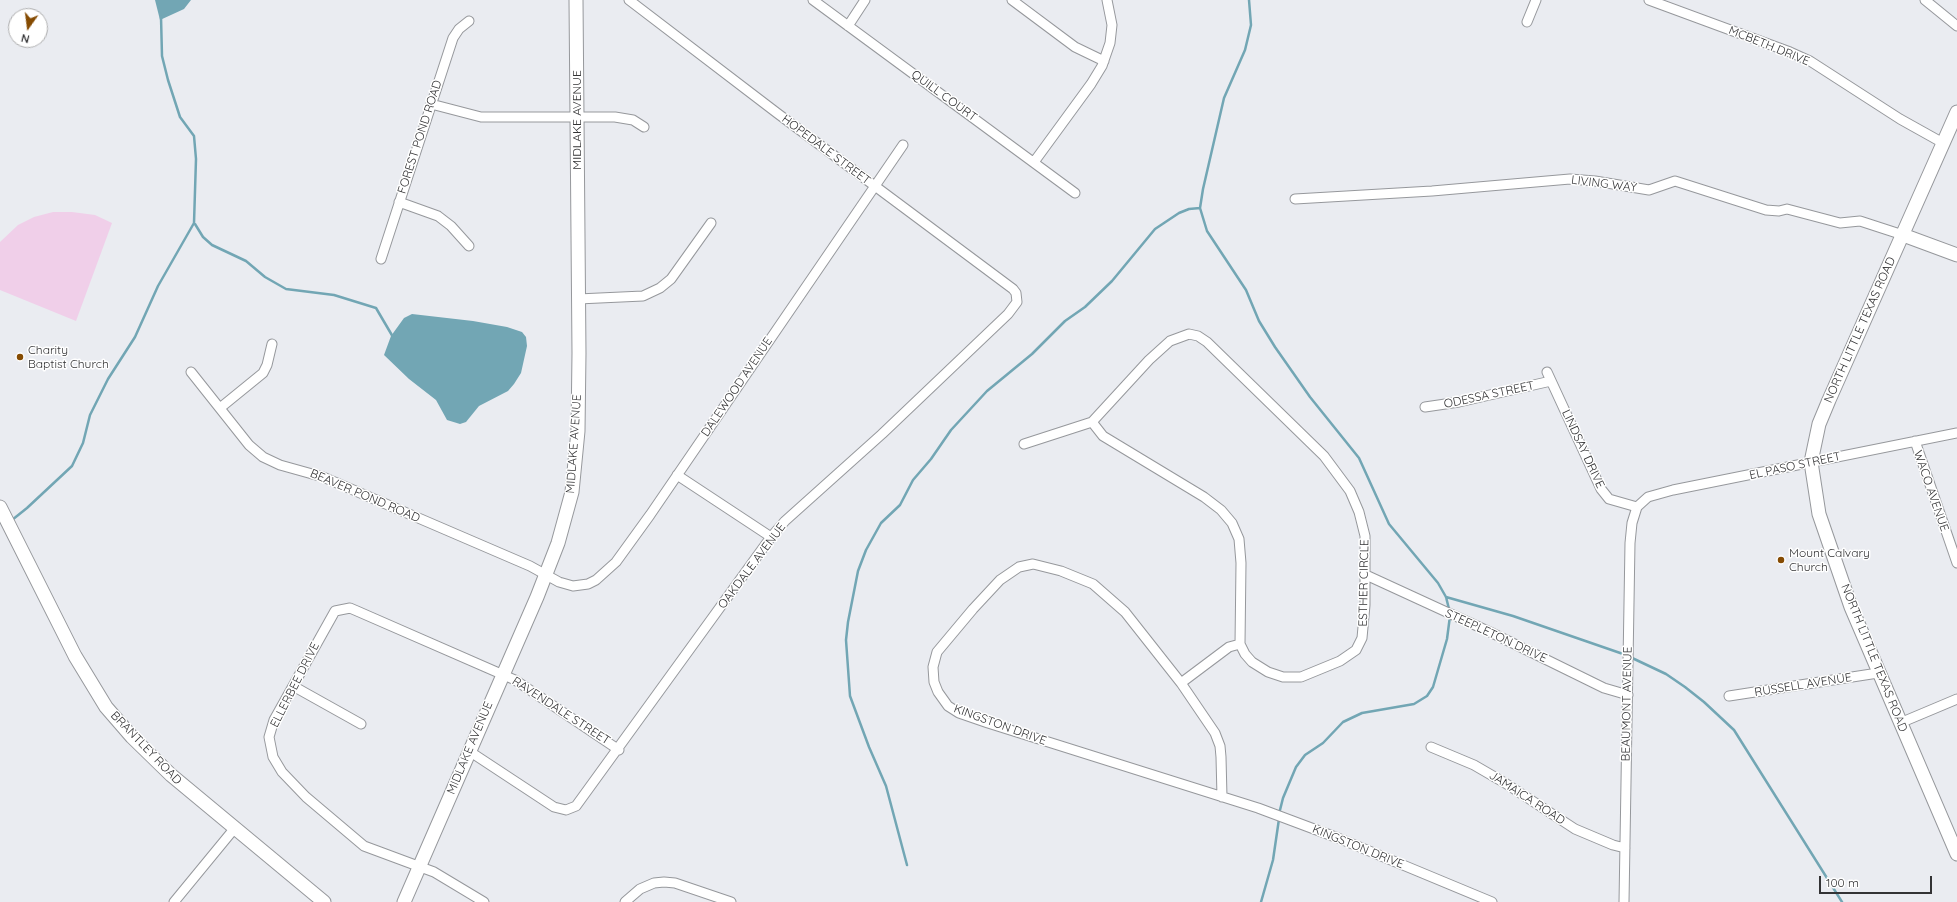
<!DOCTYPE html>
<style>
body{margin:0}
#map{position:relative;width:1957px;height:902px;overflow:hidden;background:#eaecf1;font-family:Quicksand,sans-serif}
canvas{display:block}
.north{position:absolute;left:8px;top:8px;width:40px;height:40px;box-sizing:border-box;background:#fff;border:1px solid #adadae;border-radius:50%;rotate:194deg;font-size:11px;font-weight:700;line-height:16px;text-align:center;color:#333335}
.north::after{content:'';display:block;margin:auto;width:14px;height:18px;background:#854b02;clip-path:polygon(50% 0,100% 100%,50% 72%,0 100%)}
.scale{position:absolute;left:1819px;top:876px;width:113px;height:18px;box-sizing:border-box;border:2px solid #333335;border-top:0;padding-left:5px;font-size:12px;line-height:14px;white-space:nowrap;color:#333335;-webkit-text-stroke:3px #fff;paint-order:stroke}
</style>
<div id="map">
<canvas width="1957" height="902"></canvas>
<div class="north">N</div>
<div class="scale">100 m</div>
</div>
<script>
const g = document.querySelector('canvas').getContext('2d');
g.lineJoin = 'round';
function fillPath(path, color) {
  g.fillStyle = color;
  g.fill(path, 'evenodd');
}
function toPath(rows) {
  const path = new Path2D();
  for (const r of rows) {
    path.moveTo(r[0], r[1]);
    for (let i = 2; i < r.length; i += 2) path.lineTo(r[i], r[i + 1]);
  }
  return path;
}
function strokePath(path, color, width, dash) {
  g.strokeStyle = color;
  g.lineWidth = width;
  g.lineCap = dash ? 'butt' : 'round';
  g.setLineDash(dash || []);
  g.stroke(path);
}
function write(font, color, halo, rows, align = 'center') {
  g.font = font + ' Quicksand,sans-serif';
  g.lineWidth = 3;
  g.setLineDash([]);
  g.textBaseline = 'middle';
  g.strokeStyle = halo;
  g.fillStyle = color;
  for (const [text, x, y, turn = 0] of rows) {
    g.save();
    g.translate(x, y);
    g.rotate((+turn || 0) * Math.PI / 180);
    g.textAlign = isNaN(turn) ? turn : align;
    if (halo) g.strokeText(text, 0, 0);
    g.fillText(text, 0, 0);
    g.restore();
  }
}
fillPath(toPath([
 [53,212,72,212,95,215,112,223,76,321,0,290,0,242,18,225,34,217]
]), '#f0cfe9');
fillPath(toPath([
 [155,0,191,0,184,9,160,20],
 [412,314,473,321,507,327,522,332,526,337,527,346,521,373,514,384,508,391,479,406,466,422,460,424,447,420,436,400,409,379,384,355,391,336,404,318]
]), '#72a6b4');
strokePath(toPath([
 [1249,0,1251,25,1245,50,1224,98,1203,189,1200,208,1207,231,1246,290,1259,321,1275,347,1310,397,1359,458,1389,524,1438,583,1446,597,1449,609],
 [195,224,203,237,212,245,246,261,265,277,286,289,334,295,376,308,393,337],
 [12,520,27,508,72,466,83,443,90,415,108,379,135,337,158,286,194,223,196,159,194,136,180,117,168,80,162,56,161,17],
 [1446,597,1513,616,1626,655],
 [1630,657,1666,674,1685,687,1704,702,1734,730,1842,902],
 [1279,814,1283,798,1296,767,1305,755,1323,743,1343,722,1362,713,1414,704,1427,696,1433,687,1447,639,1450,616],
 [907,865,886,786,869,747,850,696,846,640,848,622,858,571,866,550,881,523,900,505,913,480,931,459,951,430,987,391,1032,354,1065,321,1085,307,1112,281,1155,229,1179,213,1189,209,1200,208],
 [1261,902,1273,860,1279,819]
]), '#72a6b4', 2.5);
const street = toPath([
 [813,0,1075,193],
 [1012,0,1075,47,1104,61],
 [1649,0,1790,52,1810,61,1900,119,1943,143],
 [1925,0,1957,26],
 [1527,22,1536,0],
 [848,26,865,0],
 [431,104,481,117,615,117,633,120,644,127],
 [1034,162,1091,84,1102,66,1110,43,1112,25,1107,0],
 [1295,199,1432,191,1570,179,1595,181,1649,190,1675,181,1766,210,1779,211,1787,209,1840,223,1860,221,1903,235],
 [399,202,438,216,451,226,469,246],
 [381,259,453,38,459,29,469,21],
 [578,299,643,296,660,288,671,279,711,223],
 [191,372,249,445,263,457,280,465,323,477,530,566,559,582,573,586,588,584,596,580,616,562,650,515,903,145],
 [1547,372,1601,489,1609,499,1637,507],
 [1425,407,1459,402,1551,381],
 [220,408,263,373,267,365,272,344],
 [1915,441,1957,563],
 [1024,444,1092,422,1149,360,1170,341,1189,334,1198,336,1207,342,1324,456,1350,491,1359,512,1365,536,1365,605,1362,638,1356,650,1340,661,1301,677,1283,677,1268,672,1252,662,1245,654,1240,644,1241,563,1239,539,1232,523,1221,510,1204,497,1103,436,1092,422],
 [677,475,771,537],
 [1366,575,1490,632,1604,688,1628,695],
 [1181,683,1229,647,1240,644],
 [293,686,361,724],
 [1729,696,1878,673],
 [1900,723,1957,699],
 [1431,747,1474,765,1505,783,1575,829,1613,845,1625,848],
 [469,751,554,807,566,810,576,806,771,537,785,521,882,434,1008,314,1017,302,1016,293,1013,289,777,113,629,0],
 [1222,797,1221,757,1220,746,1215,733,1181,683,1125,612,1093,584,1061,571,1033,564,1019,567,1000,580,973,609,937,652,933,667,934,682,938,692,948,706,959,713,988,723,1258,808,1338,838,1492,902],
 [174,902,234,829],
 [484,902,434,872,364,846,306,797,282,772,273,757,269,737,274,720,335,611,350,608,357,611,515,680,619,750],
 [625,902,640,889,654,883,664,882,675,883,731,902],
 [1624,902,1630,543,1632,523,1637,507,1648,497,1673,490,1957,433]
]);
const secondary = toPath([
 [1957,112,1829,400,1819,424,1811,462,1819,514,1851,607,1957,854],
 [1903,235,1957,255],
 [0,507,75,656,106,707,132,737,171,775,324,902],
 [404,902,537,597,558,543,572,492,578,431,579,353,576,0]
]);
strokePath(street, '#96989c', 11);
strokePath(secondary, '#96989c', 15);
strokePath(street, '#fff', 9);
strokePath(secondary, '#fff', 13);
for (const [x, y, r, color] of [
 [20,357,4,"#854b02"],
 [1781,560,4,"#854b02"]
]) {
  const dot = new Path2D();
  dot.arc(x, y, r, 0, 2 * Math.PI);
  g.fillStyle = color;
  g.fill(dot);
  strokePath(dot, '#fff', 1.5);
}
write('12px', '#333335', '#fff', [
 ["MCBETH DRIVE",1769,46,22],
 ["QUILL COURT",944,96,36],
 ["MIDLAKE AVENUE",577,120,-90],
 ["FOREST POND ROAD",420,137,-72],
 ["HOPEDALE STREET",826,150,37],
 ["LIVING WAY",1604,184,7],
 ["NORTH LITTLE TEXAS ROAD",1860,330,-66],
 ["DALEWOOD AVENUE",737,387,-56],
 ["ODESSA STREET",1489,395,-12],
 ["MIDLAKE AVENUE",574,444,-86],
 ["LINDSAY DRIVE",1583,449,65],
 ["EL PASO STREET",1795,466,-12],
 ["WACO AVENUE",1931,491,71],
 ["BEAVER POND ROAD",365,496,23],
 ["OAKDALE AVENUE",752,566,-53],
 ["ESTHER CIRCLE",1364,583,-89],
 ["STEEPLETON DRIVE",1496,636,25],
 ["NORTH LITTLE TEXAS ROAD",1874,658,68],
 ["ELLERBEE DRIVE",295,685,-63],
 ["RUSSELL AVENUE",1803,685,-9],
 ["BEAUMONT AVENUE",1627,704,-89],
 ["RAVENDALE STREET",561,711,33],
 ["KINGSTON DRIVE",1000,725,20],
 ["BRANTLEY ROAD",146,748,46],
 ["MIDLAKE AVENUE",470,748,-67],
 ["JAMAICA ROAD",1527,798,33],
 ["KINGSTON DRIVE",1358,847,22]
]);
write('12px', '#333335', '#fff', [
 ["Charity",28,350],
 ["Baptist Church",28,364],
 ["Mount Calvary",1789,553],
 ["Church",1789,567]
], 'left');
</script>
